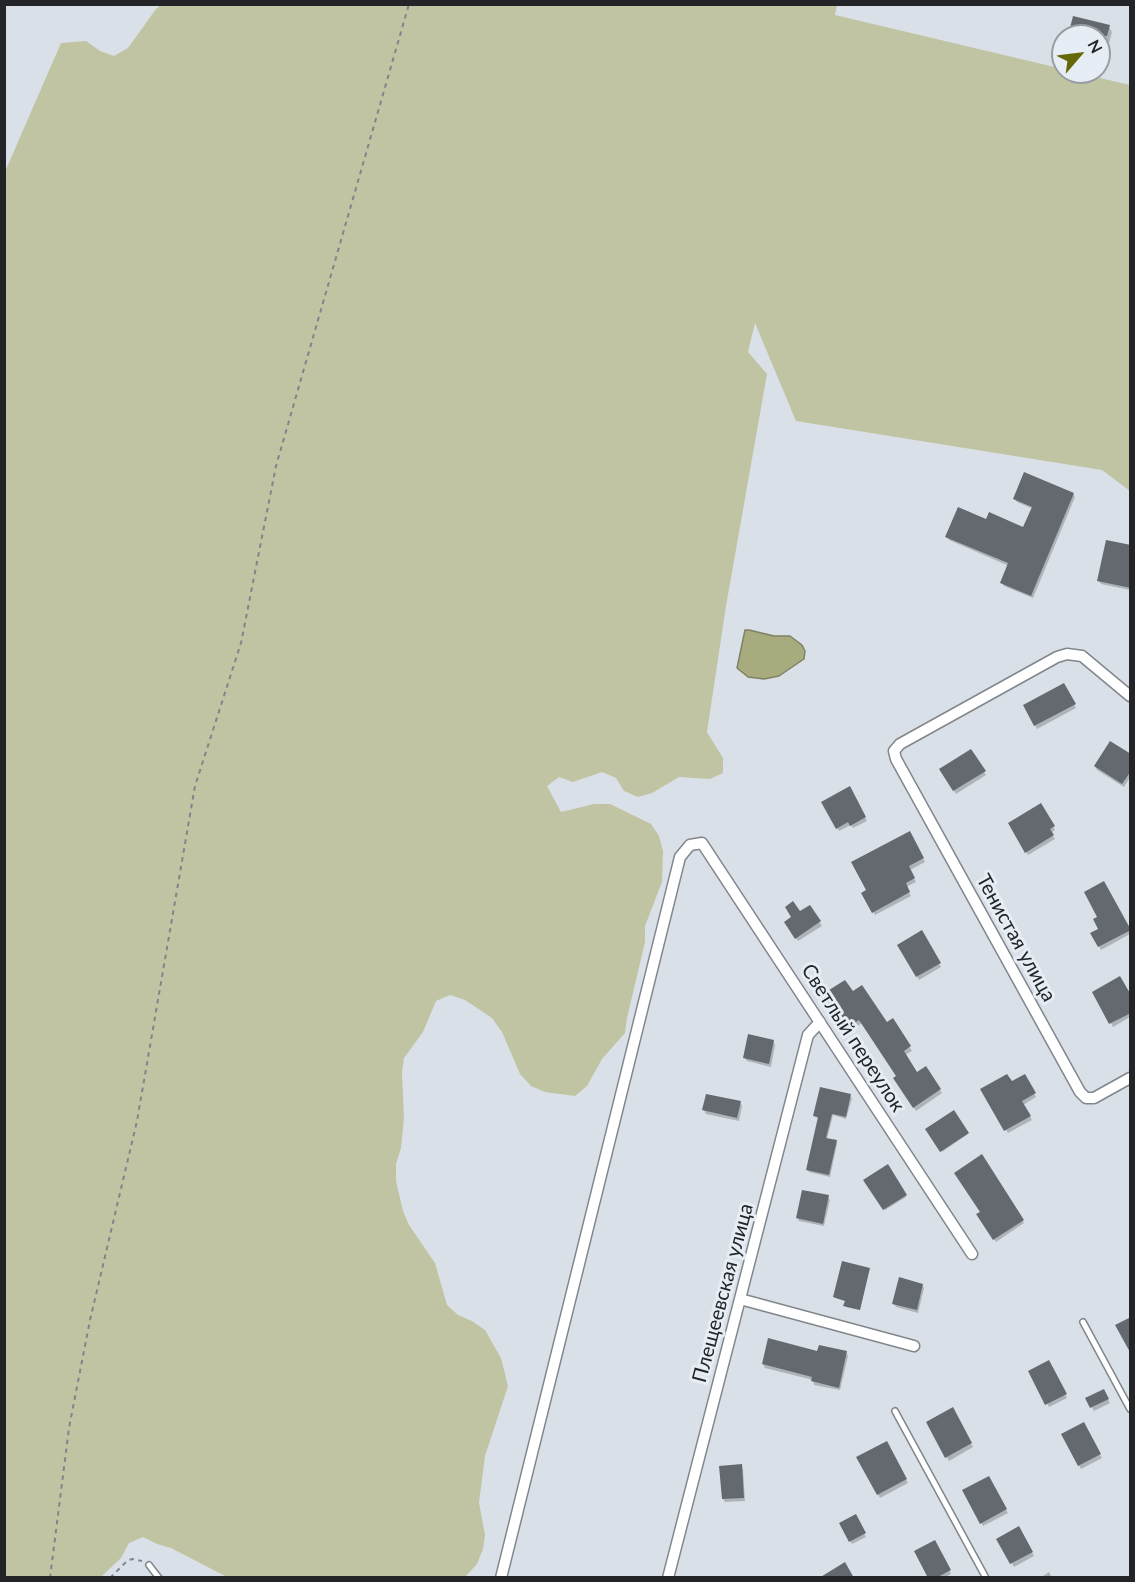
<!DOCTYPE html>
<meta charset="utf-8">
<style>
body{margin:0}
#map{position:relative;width:1135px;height:1582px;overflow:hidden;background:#dae0e7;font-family:Lato,sans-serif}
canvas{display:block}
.frame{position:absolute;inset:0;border:6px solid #222427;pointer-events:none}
.north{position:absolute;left:1051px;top:24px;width:60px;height:60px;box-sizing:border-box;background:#e7edf4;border:2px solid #989da2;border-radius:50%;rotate:62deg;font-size:16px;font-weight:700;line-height:24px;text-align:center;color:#222427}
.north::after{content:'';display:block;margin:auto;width:21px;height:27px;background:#656806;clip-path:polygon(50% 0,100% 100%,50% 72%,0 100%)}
</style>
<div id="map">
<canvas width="1135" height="1582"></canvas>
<div class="frame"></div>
<div class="north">N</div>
</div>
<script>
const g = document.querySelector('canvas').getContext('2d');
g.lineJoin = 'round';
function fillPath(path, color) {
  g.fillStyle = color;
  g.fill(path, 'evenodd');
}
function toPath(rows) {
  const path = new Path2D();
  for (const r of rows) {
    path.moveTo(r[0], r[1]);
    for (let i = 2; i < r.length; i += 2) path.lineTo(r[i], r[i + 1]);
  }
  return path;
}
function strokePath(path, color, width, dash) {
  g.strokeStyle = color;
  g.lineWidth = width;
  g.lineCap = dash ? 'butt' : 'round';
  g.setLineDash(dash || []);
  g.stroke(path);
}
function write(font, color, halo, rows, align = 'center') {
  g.font = font + ' Lato,sans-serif';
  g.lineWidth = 6;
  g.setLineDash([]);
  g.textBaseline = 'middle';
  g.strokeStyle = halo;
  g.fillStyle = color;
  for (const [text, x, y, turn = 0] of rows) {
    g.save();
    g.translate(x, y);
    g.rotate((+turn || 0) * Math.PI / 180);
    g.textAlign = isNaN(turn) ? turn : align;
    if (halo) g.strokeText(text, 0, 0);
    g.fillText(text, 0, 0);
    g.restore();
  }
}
fillPath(toPath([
 [837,5,835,15,1063,69,1063,72,1074,72,1130,85,1130,491,1102,470,796,421,755,323,748,352,767,374,726,606,707,732,723,758,723,773,710,779,679,777,652,793,638,797,624,791,616,778,602,772,573,782,559,777,547,786,561,812,594,804,610,804,651,824,659,836,663,851,662,882,645,926,645,942,627,1018,625,1033,602,1059,587,1086,575,1096,545,1092,531,1086,520,1074,502,1032,492,1018,465,1000,450,995,436,1001,423,1032,404,1058,402,1072,404,1118,401,1148,396,1164,396,1181,403,1211,409,1225,435,1263,447,1305,458,1315,472,1321,485,1330,501,1358,508,1386,485,1456,479,1503,485,1535,483,1549,477,1564,465,1577,227,1577,171,1548,157,1544,143,1537,129,1543,121,1558,101,1577,5,1577,4,174,61,43,86,41,100,51,114,56,128,48,156,9,161,5]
]), '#c0c4a3');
const water = toPath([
 [745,630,749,630,774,636,790,636,802,645,805,651,804,659,779,676,764,679,748,677,737,668,745,630]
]);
fillPath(water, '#a7ab7e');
strokePath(water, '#7f8264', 1.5);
fillPath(toPath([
 [1109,27,1112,32,1102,70,1099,70,1099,36,1069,36],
 [1073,494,1075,497,1033,598,1004,586,1002,583,1009,566,949,540,947,537,987,520,1024,529,1033,509,1017,502,1015,499],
 [1130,547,1130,590,1101,584,1099,581],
 [1064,685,1076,708,1037,729,1025,705],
 [971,751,986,775,956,794,941,770],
 [1130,756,1130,777,1124,787,1097,770,1095,766],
 [849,788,867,821,853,828,851,825,839,831,823,802],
 [1041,806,1055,830,1051,833,1055,839,1028,855,1010,824],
 [909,833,925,862,910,870,916,882,906,887,911,896,875,915,863,893,868,891],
 [1103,883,1130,934,1101,950,1092,933,1100,929],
 [810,907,822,926,798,941,786,923],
 [921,932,941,967,919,980,899,945],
 [1094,992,1130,998,1130,1017,1113,1027],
 [852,993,886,1024,892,1020,912,1051,905,1055,917,1074,926,1068,942,1093,916,1111,895,1078,897,1077,862,1023,850,1031,838,1012,832,1016,820,998],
 [773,1041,775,1045,771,1067,747,1061,745,1058],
 [1024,1076,1036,1097,1023,1105,1032,1120,1008,1133,983,1090,1011,1083],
 [850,1096,852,1098,846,1119,833,1115,827,1139,836,1141,837,1144,830,1177,809,1172,808,1170,819,1119,814,1116],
 [740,1102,742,1106,739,1121,706,1114,704,1110],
 [953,1112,968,1134,942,1152,927,1129],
 [982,1156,1024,1223,996,1242,978,1214,982,1212],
 [887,1166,906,1197,885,1210,865,1180],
 [828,1197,830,1200,824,1226,799,1221,797,1217],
 [869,1269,860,1310,846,1307,846,1301,835,1298],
 [922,1285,924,1288,918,1313,896,1307,894,1303],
 [818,1352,846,1352,848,1356,840,1390,814,1385,813,1380,765,1368,763,1364],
 [1048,1362,1067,1398,1049,1407,1030,1371],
 [1103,1391,1110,1403,1094,1411,1087,1399],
 [953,1409,973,1447,949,1461,928,1423],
 [1083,1424,1102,1458,1081,1469,1063,1434],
 [886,1443,908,1483,880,1498,858,1457],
 [741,1465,743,1469,745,1501,725,1502,723,1499,720,1467],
 [988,1478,1008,1513,983,1526,964,1491],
 [855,1516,866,1537,852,1544,841,1523],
 [1019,1528,1034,1556,1014,1567,998,1539],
 [934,1542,951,1574,944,1578,930,1578],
 [1049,1572,1052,1578,1040,1578]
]), '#0003');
fillPath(toPath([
 [1073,16,1110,25,1107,36,1068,36],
 [1024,472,1074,493,1031,596,1000,583,1008,563,945,537,958,507,986,519,989,512,1023,527,1032,507,1013,499],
 [1106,540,1131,545,1131,588,1097,581],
 [1064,683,1076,704,1034,726,1023,705],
 [1110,741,1131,754,1131,771,1122,784,1094,766],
 [971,749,986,771,953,791,939,769],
 [850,786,866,817,850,826,848,822,836,829,821,802],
 [1041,803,1055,826,1050,829,1054,835,1025,853,1008,823],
 [910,831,924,858,909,866,915,878,906,883,910,892,872,913,861,893,866,890,851,862],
 [1104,881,1131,930,1098,947,1090,933,1098,929,1093,919,1097,917,1084,892],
 [793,901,800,911,810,905,821,921,795,939,784,922,791,917,785,907],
 [922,930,941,963,916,977,897,945],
 [1120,976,1131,995,1131,1013,1109,1024,1092,992],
 [845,980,853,991,862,985,887,1022,893,1018,911,1046,904,1051,917,1072,926,1066,941,1089,913,1108,893,1078,896,1076,859,1020,847,1028,835,1009,829,1013,818,997],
 [748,1034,774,1040,769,1064,743,1058],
 [1007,1074,1012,1081,1025,1074,1036,1093,1022,1101,1031,1116,1004,1131,980,1089],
 [820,1087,851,1094,846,1117,832,1114,826,1138,837,1140,829,1175,806,1170,818,1117,813,1116],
 [706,1094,741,1101,737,1118,702,1110],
 [954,1110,969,1133,940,1152,925,1129],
 [982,1154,1024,1220,993,1240,976,1214,980,1212,954,1173],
 [888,1164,907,1195,883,1210,863,1180],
 [802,1190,829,1195,823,1224,796,1218],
 [842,1261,870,1268,860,1310,843,1306,845,1301,833,1297],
 [899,1277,923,1284,917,1310,892,1304],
 [1131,1317,1131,1354,1115,1325],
 [768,1338,817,1351,819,1345,847,1351,839,1388,811,1381,812,1377,762,1364],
 [1049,1360,1067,1394,1045,1405,1028,1371],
 [1104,1389,1109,1399,1090,1408,1085,1398],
 [953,1407,972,1443,945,1458,926,1422],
 [1084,1422,1101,1454,1078,1466,1061,1434],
 [887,1441,907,1479,877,1495,856,1457],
 [742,1464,744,1498,722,1499,719,1466],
 [989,1476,1007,1509,980,1524,962,1490],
 [856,1514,866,1533,849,1542,839,1523],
 [1019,1526,1033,1552,1010,1564,996,1539],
 [935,1540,951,1570,936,1578,928,1578,914,1551],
 [845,1562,854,1578,819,1578]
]), '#64696f');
const lane = toPath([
 [1083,1322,1130,1409],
 [895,1411,986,1578],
 [149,1565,159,1578]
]);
const street = toPath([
 [1130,696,1082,656,1067,654,1057,657,900,744,894,751,896,759,1080,1092,1086,1098,1094,1098,1130,1078],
 [740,1299,914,1346],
 [501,1578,680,857,690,845,702,843,972,1254],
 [668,1578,808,1035,820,1022]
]);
strokePath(lane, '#81868c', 8);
strokePath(street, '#81868c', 13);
strokePath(toPath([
 [50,1578,69,1428,90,1320,137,1121,195,786,241,643,276,466,409,4],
 [110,1578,128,1560,133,1559,142,1561]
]), '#81858a', 2, [4.5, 4.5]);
strokePath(lane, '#fff', 5);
strokePath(street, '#fff', 10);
write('20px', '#222427', '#e7edf4', [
 ["Тенистая улица",1016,938,61],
 ["Светлый переулок",853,1038,57],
 ["Плещеевская улица",723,1293,-75]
]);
</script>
